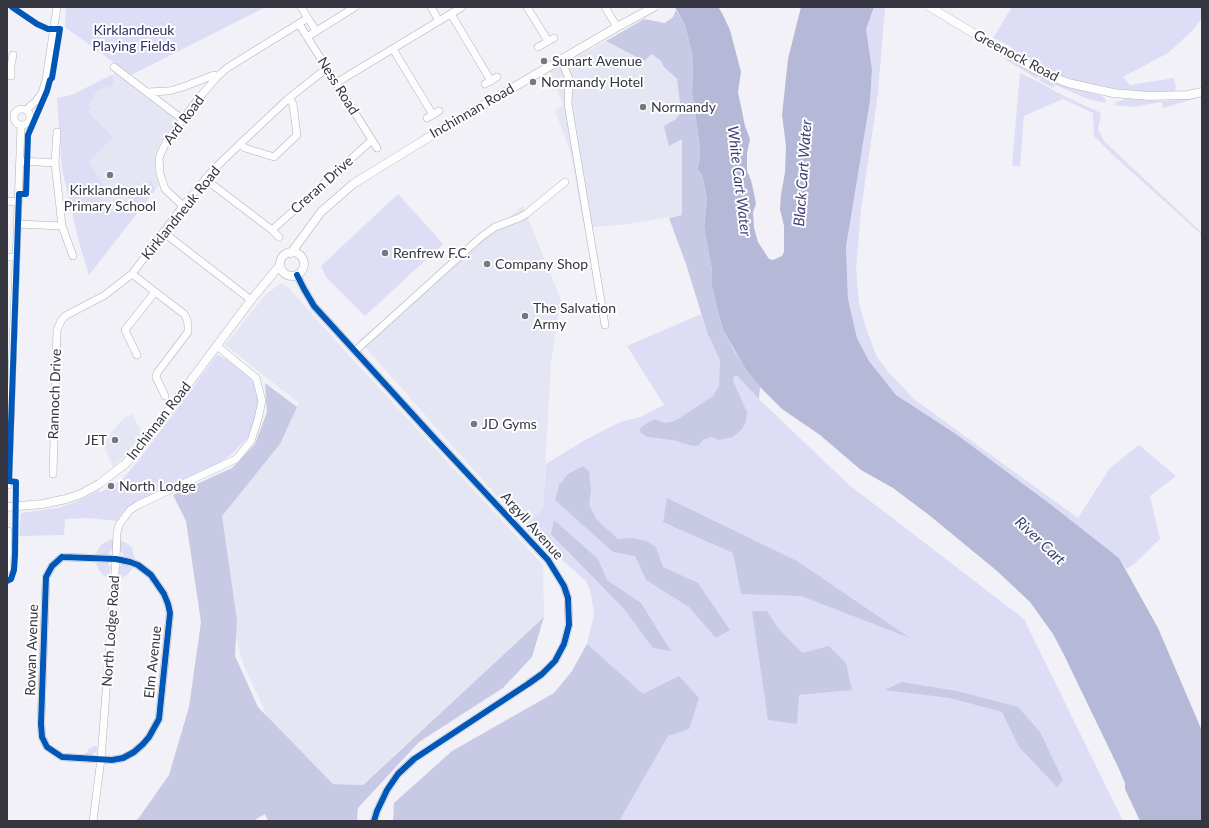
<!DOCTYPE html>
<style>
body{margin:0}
#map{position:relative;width:1209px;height:828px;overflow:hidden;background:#f1f1f7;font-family:Lato,sans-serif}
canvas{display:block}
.frame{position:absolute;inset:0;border:8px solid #363641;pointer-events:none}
</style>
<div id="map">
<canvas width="1209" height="828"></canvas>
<div class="frame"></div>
</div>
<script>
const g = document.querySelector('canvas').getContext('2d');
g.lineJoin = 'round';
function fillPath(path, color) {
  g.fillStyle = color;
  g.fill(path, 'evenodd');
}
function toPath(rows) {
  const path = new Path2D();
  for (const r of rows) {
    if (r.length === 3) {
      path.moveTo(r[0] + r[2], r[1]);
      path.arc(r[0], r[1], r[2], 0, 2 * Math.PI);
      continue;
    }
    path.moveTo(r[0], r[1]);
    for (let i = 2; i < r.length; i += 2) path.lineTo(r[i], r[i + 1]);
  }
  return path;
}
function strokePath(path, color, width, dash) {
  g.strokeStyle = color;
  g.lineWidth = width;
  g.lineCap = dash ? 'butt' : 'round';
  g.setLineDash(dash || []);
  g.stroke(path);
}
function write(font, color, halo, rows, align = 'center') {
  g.font = font + ' Lato,sans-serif';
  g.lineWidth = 4;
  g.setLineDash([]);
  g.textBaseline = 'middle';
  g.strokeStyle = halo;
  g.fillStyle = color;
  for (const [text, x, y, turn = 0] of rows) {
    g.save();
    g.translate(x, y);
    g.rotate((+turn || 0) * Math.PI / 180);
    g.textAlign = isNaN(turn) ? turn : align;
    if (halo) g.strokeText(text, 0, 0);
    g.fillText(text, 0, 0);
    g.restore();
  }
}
fillPath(toPath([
 [606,41,644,61,652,54,661,61,664,67,677,79,681,112,676,119,682,139,682,215,629,224,584,228,570,150,555,111,563,105,550,71],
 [115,73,174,118,175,122,162,139,155,155,155,172,159,185,89,275,79,242,62,169,57,98,72,95],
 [523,206,563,305,558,315,551,362,543,509,524,527,359,340],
 [282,283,289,288,354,361,543,565,544,617,362,785,333,784,269,720,244,666,233,627,215,513,299,403,225,345,266,294],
 [132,414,143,435,113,467,102,443,124,418]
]), '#e5e6f4');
fillPath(toPath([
 [66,7,266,7,131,75,65,27],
 [874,7,885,7,878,93,861,210,856,269,859,303,867,331,877,357,889,373,915,400,1078,518,1110,468,1139,445,1176,476,1150,496,1160,539,1133,565,1126,569,1119,558,1011,475,956,434,896,395,869,361,857,338,848,299,846,247,870,101,872,70,866,29],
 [1012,7,1202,7,1202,18,1192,31,1168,53,1123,77,1130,85,1174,78,1176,86,1175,91,1145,92,1117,89,1080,82,1044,69,1010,51,1012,47,993,38],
 [1007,59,1027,70,1056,83,1102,96,1105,99,1106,103,1088,99,1055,85,1053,88,1039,80,1041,78,1038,76,1037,79,1006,60],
 [1020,73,1043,84,1058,93,1101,113,1098,129,1104,141,1202,233,1202,235,1114,156,1094,136,1093,113,1063,99,1024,116,1020,166,1012,166],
 [111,75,114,81,111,87,103,88,96,92,88,105,91,106,88,112,113,137,89,162,107,191,99,196,111,213,146,191,150,182,152,181,155,190,89,275,79,242,62,169,57,98,72,95],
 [1197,98,1163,108,1162,102,1132,107,1114,105,1117,102,1125,99,1160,101],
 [398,194,443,244,365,316,326,277,321,266],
 [701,314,707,332,737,376,759,399,848,484,1024,619,1123,821,564,821,572,671,587,644,594,615,591,593,586,581,524,527,543,509,546,464,585,440,620,422,640,417,664,405,627,346],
 [217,355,226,359,249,376,255,382,259,398,258,414,250,435,232,454,219,463,131,504,123,512,117,521,88,518,65,519,64,535,19,536,21,513,58,508,78,501,98,491,101,492,123,479,141,457],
 [111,539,114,539,113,549,107,555,96,554,100,546,105,542],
 [120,540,128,544,132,548,135,559,125,556,119,550],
 [96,563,107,563,111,567,109,578,103,575,99,570],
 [123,564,133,568,127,575,118,579,118,568],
 [94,746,97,746,97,751,92,755,85,755,89,749]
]), '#dddef6');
fillPath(toPath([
 [676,10,685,25,692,53,693,68,692,92,700,147,699,164,697,169,702,174,707,199,704,227,712,270,712,286,717,308,724,332,733,349,745,368,760,387,759,399,737,376,734,376,733,381,747,412,746,421,742,429,733,437,719,440,711,437,703,440,699,445,693,446,673,440,647,437,641,433,639,429,647,423,655,419,665,423,675,421,713,396,719,386,720,360,707,332,686,264,669,218,682,215,682,139,669,146,664,126,676,119,681,112,677,79,664,67,661,61,652,54,644,61,606,41,644,19,665,23,673,17],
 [265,383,297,407,280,444,222,516,237,620,235,656,258,707,333,784,363,785,544,617,532,657,503,688,419,742,358,808,357,821,268,821,265,814,253,821,134,821,138,819,169,775,189,707,201,622,186,521,173,495,232,468,255,444,267,412],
 [583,466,589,471,591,489,589,505,597,520,618,539,633,538,646,541,656,547,663,567,698,583,730,630,716,638,689,607,646,580,635,556,613,552,555,500,559,485,568,474],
 [667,498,797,561,910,638,801,596,741,594,733,553,663,522],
 [554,520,598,559,607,580,641,603,671,651,653,648,624,609,551,534],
 [752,611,767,611,778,628,802,653,829,646,846,663,852,690,799,695,797,724,768,720],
 [587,644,643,694,679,676,699,698,689,729,668,736,619,821,393,821,394,803,452,751,554,693,572,671],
 [902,682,957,691,1018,707,1040,732,1063,780,1057,787,1019,747,1002,712,950,698,884,690]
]), '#c8cae5');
fillPath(toPath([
 [675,7,718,7,722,13,730,30,741,72,738,92,745,126,750,139,747,153,747,171,751,180,755,198,756,204,753,212,754,228,758,242,769,259,773,260,782,256,784,252,784,226,780,209,781,195,785,172,786,146,782,115,788,59,801,7,874,7,866,29,872,70,870,101,846,247,848,299,857,338,869,361,896,395,956,434,1050,504,1119,558,1158,628,1202,731,1202,821,1140,821,1125,789,1125,783,1119,769,1064,655,1053,634,1030,602,997,571,929,515,893,488,861,470,820,435,782,409,760,387,745,368,724,332,717,308,712,286,712,270,704,227,707,199,702,174,697,169,699,164,700,147,692,92,693,68,692,53,685,25]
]), '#b6b8d8');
const minor = toPath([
 [301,7,316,31],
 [431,7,439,21],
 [527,7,548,41],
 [605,7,617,27],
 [451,14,491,81],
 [299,24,377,148],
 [307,37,355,7],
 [538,47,554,38],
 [393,49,433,115],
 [561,59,569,79,568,104,605,325],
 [114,67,182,119],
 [11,76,11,65,13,55],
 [336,83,462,7],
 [485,84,497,77],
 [147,92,169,91,183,87,214,75,217,77],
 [22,117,8],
 [26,110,36,101,42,93,46,80,57,7],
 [427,118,439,111],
 [57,132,55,163,62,226,73,256],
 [240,144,245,148,274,157,297,135,293,104,289,98],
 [21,161,55,163],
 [205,179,272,230,279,237],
 [7,201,19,202],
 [183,206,165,189,160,174,159,158,161,153,166,142,199,98,217,77,227,68,308,18],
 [18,224,62,226],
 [272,230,372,140],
 [163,232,251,300],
 [7,257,17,257],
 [132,274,184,314,186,317,188,324,188,332,157,373,156,377,165,396],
 [297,275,304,289,314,306,436,440,548,560,564,586,568,598,569,625,564,644,555,661,542,674,528,684,414,759,398,774,387,790,377,811,374,821],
 [355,351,481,237,495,227,519,218,526,214,565,182],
 [137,355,125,330,155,292],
 [53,474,57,330,61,321,65,316,105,295,132,274,183,206,212,171,240,144,289,98,327,68],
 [8,485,21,125],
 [62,557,116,559,130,562,138,565,151,575,164,594,168,604,170,613,159,719,149,737,143,744,134,752,123,758,112,760,62,757,47,747,42,737,41,724,46,577,52,566,62,557],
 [7,569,8,531],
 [93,821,101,759,116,559,117,533,119,525,130,510,138,505,236,459,251,441,258,419,262,401,256,378,217,346]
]);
const major = toPath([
 [930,7,1003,51,1038,71,1068,83,1113,93,1149,96,1188,95,1202,92],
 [292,264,12],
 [291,253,321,212,353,184,442,129,617,27,654,7],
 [7,507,43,504,66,499,81,494,99,484,125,464,147,439,251,300,280,265]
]);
strokePath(minor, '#b2b3ba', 8);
strokePath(major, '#b2b3ba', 9);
strokePath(minor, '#fdfdfe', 7);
strokePath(major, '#fdfdfe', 8);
strokePath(toPath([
 [297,275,304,289,314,306,436,440,548,560,564,586,568,598,569,625,564,644,555,661,542,674,528,684,414,759,398,774,387,790,377,811,374,821],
 [62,557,116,559,130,562,138,565,151,575,164,594,168,604,170,613,159,719,149,737,143,744,134,752,123,758,112,760,62,757,47,747,42,737,41,724,46,577,52,566,62,557],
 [7,581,11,579,14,570,15,555,16,482,9,481,19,194,26,194,28,135,47,91,50,80,52,78,60,29,48,29,37,24,12,7]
]), '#0057b8', 6);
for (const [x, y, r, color] of [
 [544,61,4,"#777781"],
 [533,82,4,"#777781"],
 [643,107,4,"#777781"],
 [110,175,4,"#777781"],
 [385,253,4,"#777781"],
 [487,264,4,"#777781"],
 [525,316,4,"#777781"],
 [474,424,4,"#777781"],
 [115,440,4,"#777781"],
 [111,486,4,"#777781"]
]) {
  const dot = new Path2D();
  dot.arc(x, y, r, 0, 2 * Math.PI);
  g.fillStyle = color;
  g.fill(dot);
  strokePath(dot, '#fefefe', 1.5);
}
write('14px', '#302e64', '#fefefe', [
 ["Kirklandneuk",134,30],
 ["Playing Fields",134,46]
]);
write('14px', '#363641', '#fefefe', [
 ["Greenock Road",1016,56,28],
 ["Ness Road",338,86,58],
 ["Inchinnan Road",472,111,-30],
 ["Ard Road",184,120,-53],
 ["Creran Drive",322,185,-42],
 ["Kirklandneuk Road",181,213,-51],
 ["Rannoch Drive",55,394,-88],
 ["Inchinnan Road",159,421,-52],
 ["Argyll Avenue",532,526,48],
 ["North Lodge Road",111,631,-86],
 ["Rowan Avenue",32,650,-88],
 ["Elm Avenue",153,662,-84]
]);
write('14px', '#363641', '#fefefe', [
 ["Sunart Avenue",552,61],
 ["Normandy Hotel",541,82],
 ["Normandy",651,107],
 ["Kirklandneuk",110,190,"center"],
 ["Primary School",110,206,"center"],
 ["Renfrew F.C.",393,253],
 ["Company Shop",495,264],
 ["The Salvation",533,308],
 ["Army",533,324],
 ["JD Gyms",482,424],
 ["JET",107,440,"right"],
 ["North Lodge",119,486]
], 'left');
write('italic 15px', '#424179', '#fefefe', [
 ["Black Cart Water",803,173,-86],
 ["White Cart Water",739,181,83],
 ["River Cart",1040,541,43]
]);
</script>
